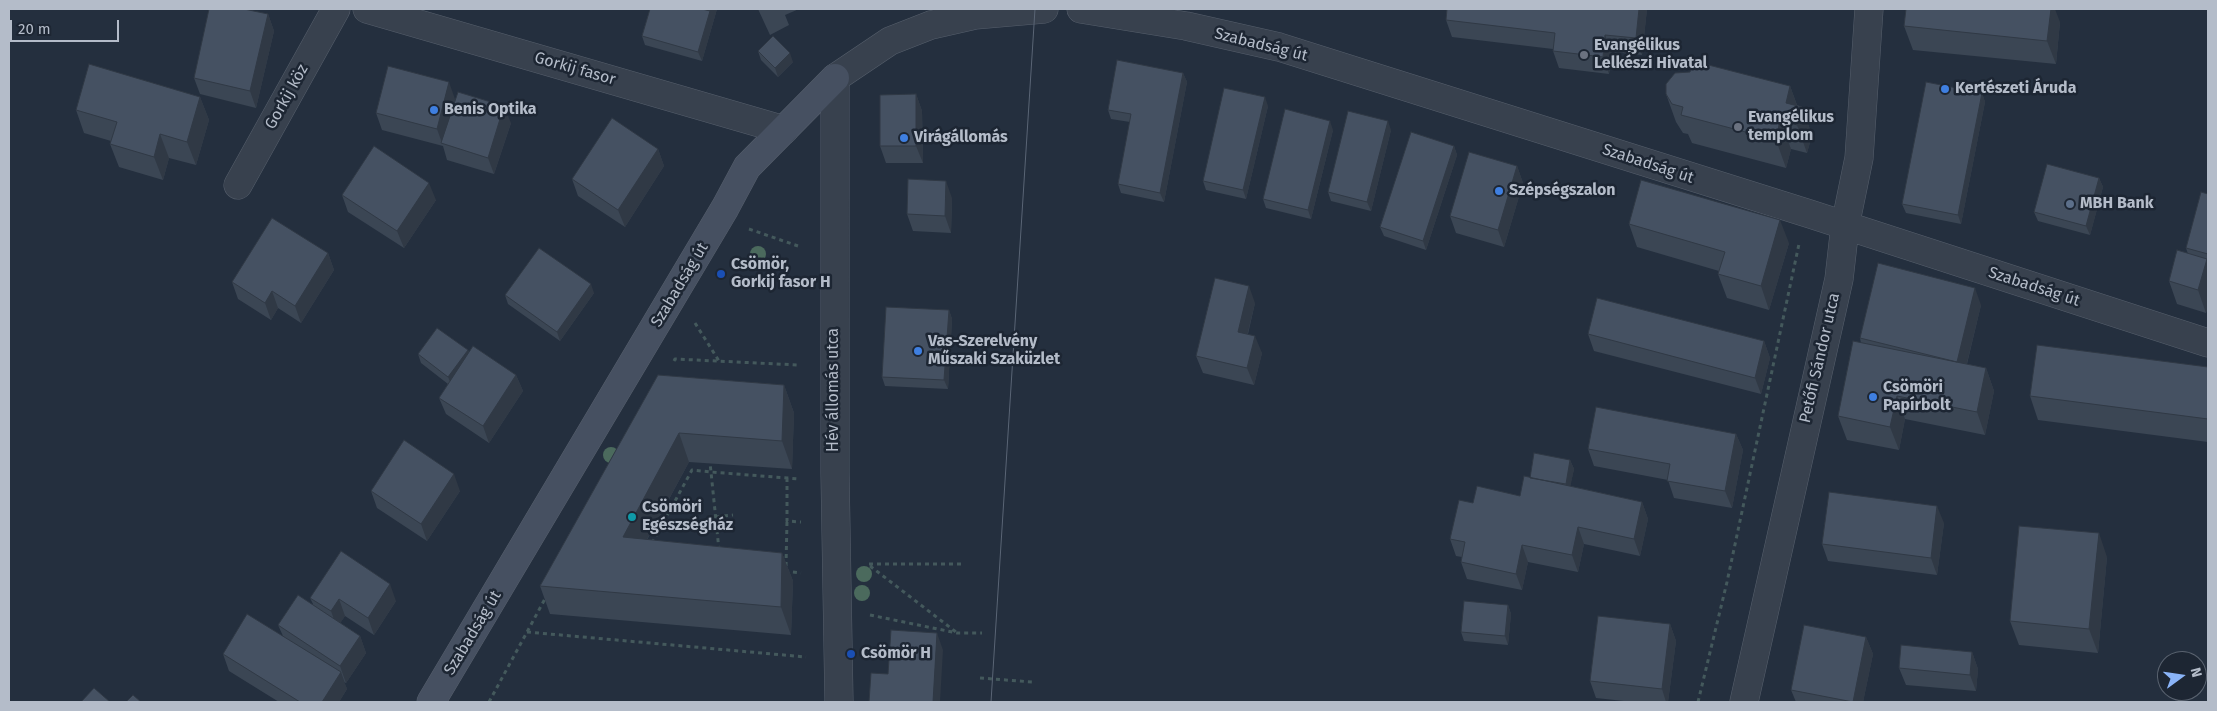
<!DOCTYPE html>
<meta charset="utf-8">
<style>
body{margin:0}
#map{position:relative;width:2217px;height:711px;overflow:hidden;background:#242f3e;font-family:"Fira Sans",sans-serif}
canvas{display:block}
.frame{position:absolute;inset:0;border:10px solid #b4bcc9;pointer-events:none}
.north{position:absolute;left:2157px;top:651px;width:50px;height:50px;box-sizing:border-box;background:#1d2633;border:1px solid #59626f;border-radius:50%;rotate:76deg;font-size:14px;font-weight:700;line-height:20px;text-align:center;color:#b4bcc9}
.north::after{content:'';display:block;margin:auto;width:18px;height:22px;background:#8ab4f8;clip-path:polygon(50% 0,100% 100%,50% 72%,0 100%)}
.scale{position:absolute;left:10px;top:20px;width:109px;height:22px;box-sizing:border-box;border:2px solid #b4bcc9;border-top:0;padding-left:6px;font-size:15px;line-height:18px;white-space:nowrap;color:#b4bcc9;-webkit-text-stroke:4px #1d2633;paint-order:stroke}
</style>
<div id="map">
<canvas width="2217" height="711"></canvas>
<div class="frame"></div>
<div class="north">N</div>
<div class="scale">20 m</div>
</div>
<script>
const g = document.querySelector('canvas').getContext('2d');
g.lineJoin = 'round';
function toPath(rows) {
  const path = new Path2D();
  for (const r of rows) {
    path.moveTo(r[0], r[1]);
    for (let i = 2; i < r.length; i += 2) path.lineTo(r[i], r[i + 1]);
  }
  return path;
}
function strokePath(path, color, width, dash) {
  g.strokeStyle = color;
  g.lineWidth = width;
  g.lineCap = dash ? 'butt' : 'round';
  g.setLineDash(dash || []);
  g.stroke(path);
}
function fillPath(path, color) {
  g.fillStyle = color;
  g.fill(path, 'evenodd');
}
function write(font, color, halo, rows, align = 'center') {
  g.font = font + ' "Fira Sans",sans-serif';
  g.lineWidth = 5;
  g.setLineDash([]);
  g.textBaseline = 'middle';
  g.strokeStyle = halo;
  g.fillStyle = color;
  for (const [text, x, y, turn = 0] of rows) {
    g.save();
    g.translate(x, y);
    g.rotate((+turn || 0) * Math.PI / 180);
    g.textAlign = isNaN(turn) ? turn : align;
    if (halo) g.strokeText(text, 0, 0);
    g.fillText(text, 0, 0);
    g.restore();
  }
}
const street = toPath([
 [367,9,784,130],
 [1081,9,1186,26,1279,47,1810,214,2208,343],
 [238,185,336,9],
 [839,702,835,473,835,78,890,41,931,25,975,15,1044,9],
 [1744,702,1839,279,1845,226,1859,158,1869,9]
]);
const secondary = toPath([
 [431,702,725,208,747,167,835,78]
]);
strokePath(street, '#565f6c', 29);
strokePath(secondary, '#565f6c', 29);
strokePath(toPath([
 [749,229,798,246],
 [695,323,719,361],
 [674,361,675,359,798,365],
 [787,478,787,521,801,522],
 [716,517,733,515],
 [652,543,692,470,711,472,710,463],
 [719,550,711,472,800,479],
 [869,564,961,564],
 [786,566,787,521],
 [870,566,956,632],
 [785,571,801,573],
 [870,615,957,633,982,633],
 [527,632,806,657],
 [980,678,1032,682],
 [489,702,546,597],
 [1698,702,1727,582,1799,244]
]), '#44595c', 3, [4, 4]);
strokePath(street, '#38414e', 28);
strokePath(secondary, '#465061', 28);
strokePath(toPath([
 [991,702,1035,9]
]), '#5a6575', 1);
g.fillStyle = '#4b6a5d';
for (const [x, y] of [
 [758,254],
 [611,455],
 [864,574],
 [862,593]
]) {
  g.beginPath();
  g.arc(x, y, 8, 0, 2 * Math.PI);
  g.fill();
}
fillPath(toPath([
 [650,9,717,9,702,61,645,45,642,36],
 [758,9,799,9,785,15,789,25,770,35],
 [1447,9,1647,9,1642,55,1612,52,1609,74,1559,68,1553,51,1553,49,1452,37,1446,20],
 [268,14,274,31,256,108,200,94,194,78],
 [2060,22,2056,64,1913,50,1904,26],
 [758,51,793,62,778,77,761,60],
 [1183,73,1187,82,1164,202,1121,193,1118,184,1130,122,1111,119,1108,110],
 [1790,86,1797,105,1802,107,1812,135,1807,153,1791,149,1786,168,1692,143,1688,134,1683,133,1676,122,1666,94],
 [1982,93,1985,102,1961,224,1906,213,1902,204],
 [916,94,922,111,923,163,886,163,880,146],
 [200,97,209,120,196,165,169,158,163,180,119,167,110,144,111,141,84,133,76,110],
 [455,99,453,107,511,123,494,174,447,160,443,146,382,130,376,113],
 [1268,106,1246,199,1206,190,1203,181],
 [1333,130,1311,219,1266,208,1263,199],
 [1391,130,1371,211,1331,201,1328,192],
 [1454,146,1457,155,1426,250,1384,236,1380,227],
 [658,149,664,166,625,227,578,196,572,179],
 [1517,166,1523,183,1504,247,1456,233,1450,216],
 [2099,178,2103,187,2090,235,2038,221,2034,212],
 [2208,194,2208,306,2206,313,2177,304,2169,281,2188,254,2186,248],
 [342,195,436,200,404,248,348,212],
 [952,198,951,233,913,231,907,214],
 [1629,224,1789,243,1769,310,1727,298,1718,274,1719,271,1637,247],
 [328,253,334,270,301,323,278,308,271,320,238,299,232,282],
 [594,293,560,341,508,304,505,295],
 [1255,303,1248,334,1262,353,1254,385,1203,373,1196,356],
 [1981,305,1967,364,1986,368,1994,391,1985,435,1905,419,1899,450,1847,440,1838,416,1861,343,1860,338],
 [949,310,952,319,948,389,885,386,882,377],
 [1588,334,1764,341,1770,358,1761,394,1594,351],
 [468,350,469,352,516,375,523,391,489,443,446,414,439,398,448,384,421,363,418,354],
 [2208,367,2208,442,2038,420,2030,396],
 [658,375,784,385,794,413,792,469,689,462,647,540,782,553,793,581,791,635,550,614,540,586],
 [1736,434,1743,450,1732,508,1674,498,1668,480,1594,466,1588,449],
 [1570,460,1574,469,1570,486,1642,502,1648,519,1640,556,1584,544,1578,572,1528,562,1522,590,1467,579,1461,562,1462,557,1456,556,1450,539,1473,503,1520,496,1530,478],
 [371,491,460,491,427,541,377,508],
 [1944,523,1937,575,1828,561,1822,544],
 [2107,557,2098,653,2019,645,2010,621],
 [310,598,396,601,374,635,345,616,340,623,360,636,366,653,346,683,344,682,347,689,339,702,279,702,229,671,223,654,283,636,278,625,313,604],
 [1508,605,1511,614,1508,645,1464,641,1461,632],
 [1670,624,1676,641,1668,702,1633,702,1596,698,1590,681],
 [1866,637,1873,654,1863,702,1796,702,1791,690],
 [1972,652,1978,669,1976,691,1906,685,1899,668]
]), '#3b4654');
fillPath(toPath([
 [709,9,717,9,702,61,698,52,710,11],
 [1639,9,1647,9,1642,55,1636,38],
 [2051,9,2055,9,2060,22,2056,64,2047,41],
 [268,14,274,31,256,108,250,91],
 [1605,35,1612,52,1609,74,1603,57],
 [790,53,793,62,778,77,775,68],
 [1183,73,1187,82,1164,202,1160,193],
 [449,82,455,99,444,143,442,143,437,129],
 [1790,86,1800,114,1802,107,1812,135,1807,153,1797,125,1786,103],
 [1982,93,1985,102,1961,224,1958,215],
 [916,94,922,111,923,163,916,146],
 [200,97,209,120,196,165,187,142],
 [1265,97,1268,106,1246,199,1243,190],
 [504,106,511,123,494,174,488,158],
 [1780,120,1791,149,1786,168,1776,140],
 [1330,121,1333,130,1311,219,1308,210],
 [1388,121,1391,130,1371,211,1367,202],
 [160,134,169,158,163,180,154,157],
 [1454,146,1457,155,1426,250,1423,241],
 [658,149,664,166,625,227,618,210],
 [1517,166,1523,183,1504,247,1498,230],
 [2099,178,2103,187,2090,235,2086,226],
 [946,181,952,198,951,233,945,216],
 [429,183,436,200,404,248,397,231],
 [1780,220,1789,243,1769,310,1761,286],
 [328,253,334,270,301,323,295,306],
 [2207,259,2208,263,2208,306,2206,313,2198,290],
 [591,284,594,293,560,341,557,332],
 [1249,286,1255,303,1244,348,1238,332],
 [1975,288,1981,305,1963,379,1957,362],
 [272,291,278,308,271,320,265,303],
 [949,310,952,319,948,389,944,380],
 [1255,336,1262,353,1254,385,1247,368],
 [1764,341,1770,358,1761,394,1755,378],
 [468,350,472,359,452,386,448,377],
 [1986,368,1994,391,1985,435,1977,412],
 [516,375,523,391,489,443,483,426],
 [784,385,794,413,792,469,782,441],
 [1897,396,1905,419,1899,450,1890,427],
 [679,433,689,462,633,565,623,537],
 [1736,434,1743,450,1732,508,1725,491],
 [1570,460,1574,469,1569,493,1566,484],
 [454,474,460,491,427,541,421,524],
 [1642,502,1648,519,1640,556,1634,539],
 [1937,506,1944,523,1937,575,1931,558],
 [1578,527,1584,544,1578,572,1572,555],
 [2099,533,2107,557,2098,653,2089,629],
 [1522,545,1528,562,1522,590,1516,574],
 [782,553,793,581,791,635,781,607],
 [390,584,396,601,374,635,368,618],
 [339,599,345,616,337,628,331,611],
 [1508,605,1511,614,1508,645,1505,636],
 [1670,624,1676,641,1668,702,1666,702,1662,689],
 [937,633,943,650,940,702,933,702],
 [360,636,366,653,346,683,340,666],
 [1866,637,1873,654,1863,702,1853,702],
 [1972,652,1978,669,1976,691,1970,675],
 [341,672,347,689,339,702,322,702]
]), '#303945');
const building = toPath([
 [209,9,244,9,268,14,250,91,194,78,209,9],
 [650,9,702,9,710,11,698,52,642,36,650,9],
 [1447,9,1639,9,1636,38,1605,35,1603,57,1553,51,1555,33,1446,20,1447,9],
 [1906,9,2051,9,2047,41,1904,26,1906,9],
 [773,36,790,53,775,68,758,51,773,36],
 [1117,60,1183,73,1160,193,1118,184,1131,114,1108,110,1117,60],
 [1693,61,1790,86,1786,103,1802,107,1797,125,1780,120,1776,140,1681,115,1683,107,1672,104,1666,94,1666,84,1675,73,1690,72,1693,61],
 [89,64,200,97,187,142,160,134,154,157,110,144,117,122,76,110,89,64],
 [388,66,449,82,437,129,376,113,388,66],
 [1926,82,1982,93,1958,215,1902,204,1926,82],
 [1224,88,1265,97,1243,190,1203,181,1224,88],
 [458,92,504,106,488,158,441,143,458,92],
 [916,94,916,146,880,146,880,95,916,94],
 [1285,109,1330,121,1308,210,1263,199,1285,109],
 [1348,111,1388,121,1367,202,1328,192,1348,111],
 [612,118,658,149,618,210,572,179,612,118],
 [1411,132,1454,146,1423,241,1380,227,1411,132],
 [374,146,429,183,397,231,342,195,374,146],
 [1469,152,1517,166,1498,230,1450,216,1469,152],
 [2047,164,2099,178,2086,226,2034,212,2047,164],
 [908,179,946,181,945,216,907,214,908,179],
 [1641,180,1780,220,1761,286,1718,274,1725,252,1629,224,1641,180],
 [2201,192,2208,194,2208,254,2186,248,2201,192],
 [272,218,328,253,295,306,272,291,265,303,232,282,272,218],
 [539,248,591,284,557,332,505,295,539,248],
 [2177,250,2207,259,2198,290,2169,281,2177,250],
 [1878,263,1975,288,1957,362,1860,338,1878,263],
 [1215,278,1249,286,1238,332,1255,336,1247,368,1196,356,1215,278],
 [1597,298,1764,341,1755,378,1588,334,1597,298],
 [886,307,949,310,944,380,882,377,886,307],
 [437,328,468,350,448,377,418,354,437,328],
 [1853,341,1986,368,1977,412,1897,396,1890,427,1838,416,1853,341],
 [2037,345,2208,367,2208,419,2030,396,2037,345],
 [473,346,516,375,483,426,439,398,473,346],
 [658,375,784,385,782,441,679,433,623,537,782,553,781,607,540,586,658,375],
 [1596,407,1736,434,1725,491,1667,481,1670,464,1588,449,1596,407],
 [404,440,454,474,421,524,371,491,404,440],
 [1534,453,1570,460,1566,484,1530,478,1534,453],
 [1524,476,1642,502,1634,539,1578,527,1572,555,1522,545,1516,574,1461,562,1465,542,1450,539,1459,500,1473,503,1477,486,1520,496,1524,476],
 [1829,492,1937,506,1931,558,1822,544,1829,492],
 [2019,526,2099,533,2089,629,2010,621,2019,526],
 [341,551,390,584,368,618,339,599,331,611,310,598,341,551],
 [298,595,360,636,340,666,278,625,298,595],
 [1464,601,1508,605,1505,636,1461,632,1464,601],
 [247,614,341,672,322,702,300,702,223,654,247,614],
 [1598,616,1670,624,1662,689,1590,681,1598,616],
 [1804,625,1866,637,1853,702,1791,690,1804,625],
 [891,630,937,633,933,702,869,702,871,673,888,674,891,630],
 [1901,645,1972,652,1970,675,1899,668,1901,645],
 [94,688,110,702,81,702,94,688],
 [133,695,141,702,126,702,133,695]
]);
fillPath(building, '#455162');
strokePath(building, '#303945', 1);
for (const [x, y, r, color] of [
 [1584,55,5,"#6b7280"],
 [1945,89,5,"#3f7fe0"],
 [434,110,5,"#3f7fe0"],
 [1738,127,5,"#6b7280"],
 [904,138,5,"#3f7fe0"],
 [1499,191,5,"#3f7fe0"],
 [2070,204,5,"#5c6f8a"],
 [721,274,5,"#1a4fb4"],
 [918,351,5,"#3f7fe0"],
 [1873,397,5,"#3f7fe0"],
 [632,517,5,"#0f9aa8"],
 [851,654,5,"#1a4fb4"]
]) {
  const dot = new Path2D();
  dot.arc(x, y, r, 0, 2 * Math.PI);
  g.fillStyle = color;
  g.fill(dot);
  strokePath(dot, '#1d2633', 2);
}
write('16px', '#b4bcc9', '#1d2633', [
 ["Szabadság út",1261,45,14],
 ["Gorkij fasor",575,69,16],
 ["Gorkij köz",287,97,-61],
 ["Szabadság út",1648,164,18],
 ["Szabadság út",680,285,-59],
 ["Szabadság út",2034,287,18],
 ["Petőfi Sándor utca",1820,358,-77],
 ["Hév állomás utca",834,390,-90],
 ["Szabadság út",473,633,-59]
]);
write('bold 16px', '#b4bcc9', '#1d2633', [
 ["Evangélikus",1594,46],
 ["Lelkészi Hivatal",1594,64],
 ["Kertészeti Áruda",1955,89],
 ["Benis Optika",444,110],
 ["Evangélikus",1748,118],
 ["templom",1748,136],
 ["Virágállomás",914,138],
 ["Szépségszalon",1509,191],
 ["MBH Bank",2080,204],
 ["Csömör,",731,265],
 ["Gorkij fasor H",731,283],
 ["Vas-Szerelvény",928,342],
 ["Műszaki Szaküzlet",928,360],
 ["Csömöri",1883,388],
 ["Papírbolt",1883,406],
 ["Csömöri",642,508],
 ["Egészségház",642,526],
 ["Csömör H",861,654]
], 'left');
</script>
